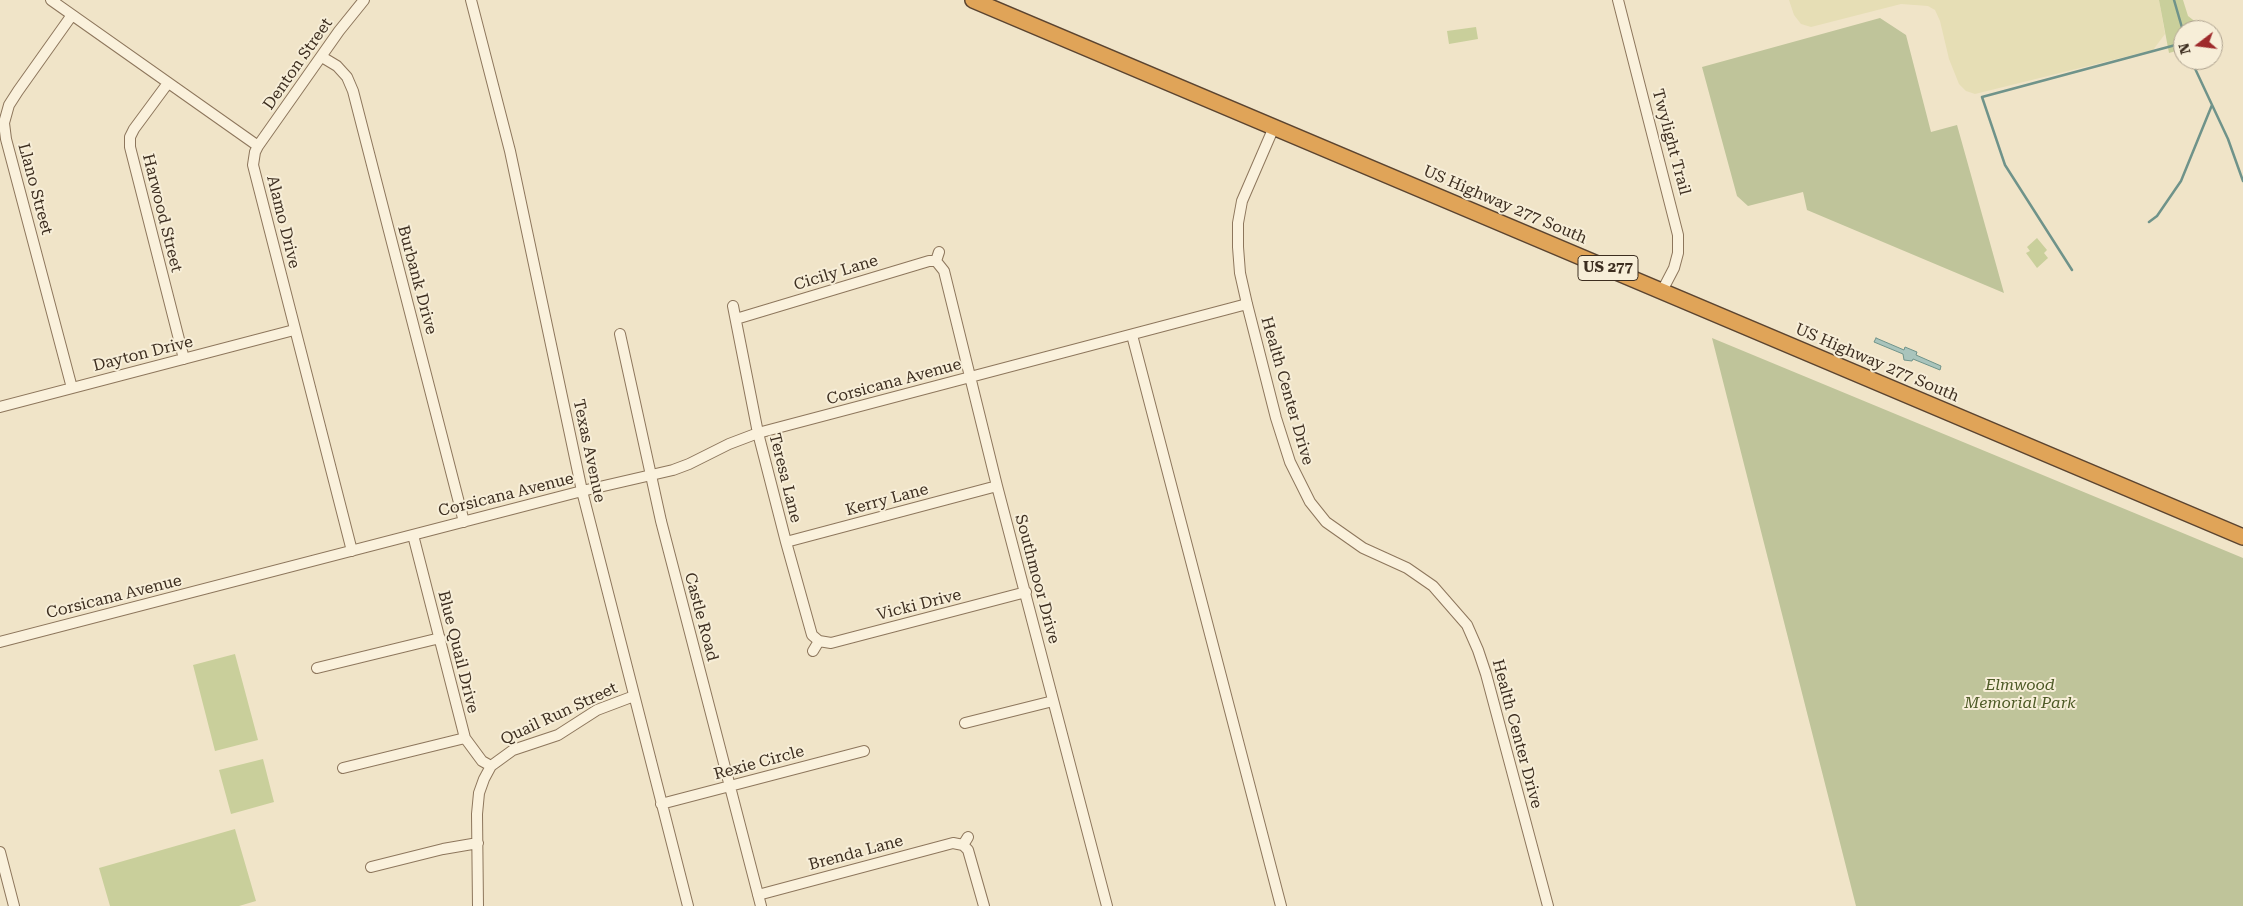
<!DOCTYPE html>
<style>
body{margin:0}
#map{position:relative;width:2243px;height:906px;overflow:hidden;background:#f0e4c8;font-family:"Roboto Serif",serif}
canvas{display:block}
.north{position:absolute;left:2173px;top:20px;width:50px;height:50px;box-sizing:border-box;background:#f7eed8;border:1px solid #ada18e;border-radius:50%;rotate:255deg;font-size:14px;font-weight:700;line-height:20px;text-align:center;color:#3d2e20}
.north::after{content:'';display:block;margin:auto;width:18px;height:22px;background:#9e2a2b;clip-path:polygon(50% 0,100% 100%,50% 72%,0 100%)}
</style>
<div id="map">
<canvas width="2243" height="906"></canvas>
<div class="north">N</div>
</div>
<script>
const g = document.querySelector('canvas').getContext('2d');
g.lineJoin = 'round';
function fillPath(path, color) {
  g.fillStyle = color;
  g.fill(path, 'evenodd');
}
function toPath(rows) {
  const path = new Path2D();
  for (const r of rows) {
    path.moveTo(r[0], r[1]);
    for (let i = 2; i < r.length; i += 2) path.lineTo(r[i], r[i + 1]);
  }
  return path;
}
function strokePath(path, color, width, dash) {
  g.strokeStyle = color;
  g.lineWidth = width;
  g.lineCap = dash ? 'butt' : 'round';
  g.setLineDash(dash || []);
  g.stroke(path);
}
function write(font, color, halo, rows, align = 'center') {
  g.font = font + ' "Roboto Serif",serif';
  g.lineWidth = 4;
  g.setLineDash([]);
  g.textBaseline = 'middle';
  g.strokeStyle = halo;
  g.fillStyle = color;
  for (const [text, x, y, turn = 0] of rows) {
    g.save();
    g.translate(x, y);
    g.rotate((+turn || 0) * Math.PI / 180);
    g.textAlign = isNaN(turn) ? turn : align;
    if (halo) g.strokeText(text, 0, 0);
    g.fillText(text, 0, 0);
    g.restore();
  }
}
fillPath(toPath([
 [1789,0,2159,0,2165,34,2153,50,1975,94,1966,91,1959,84,1949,59,1940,21,1935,10,1928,6,1901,4,1811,27,1801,24,1794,15]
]), '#e6deb5');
fillPath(toPath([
 [2159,0,2183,0,2188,16,2206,30,2183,30,2183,49,2169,53],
 [1476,27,1478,39,1449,44,1447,31],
 [2037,238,2047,250,2044,253,2048,258,2037,268,2026,253,2030,251,2027,247],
 [235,654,258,740,215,751,193,665],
 [263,759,274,802,231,814,219,770],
 [235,829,256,901,239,906,110,906,99,868]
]), '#c9cf9b');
fillPath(toPath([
 [1880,18,1906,35,1931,132,1957,125,2004,293,1807,210,1803,192,1748,206,1737,196,1702,67],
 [1712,338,2243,558,2243,906,1856,906]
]), '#bfc49a');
const water = toPath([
 [1876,338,1904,350,1905,347,1917,352,1916,355,1941,366,1940,370,1913,359,1912,361,1904,360,1903,354,1874,342,1876,338]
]);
fillPath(water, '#a9c4bc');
strokePath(water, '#6f938a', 1);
strokePath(toPath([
 [2174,0,2183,31],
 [2191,60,2228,139,2243,181],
 [2149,222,2157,216,2181,181,2212,105],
 [2072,270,2005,165,1982,97,2183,43]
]), '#6f938a', 2.5);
const minor = toPath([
 [51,0,258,146,255,152,253,165,352,551],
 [471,0,510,151,582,491,688,906],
 [1618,0,1678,235,1678,253,1674,268,1662,291],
 [322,57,337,66,347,77,353,91,464,522],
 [168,83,134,129,130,137,130,147,184,359],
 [1274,127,1242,201,1238,223,1238,247,1240,273,1247,304,1276,418,1290,462,1310,502,1326,522,1363,548,1407,568,1433,586,1467,625,1478,650,1486,674,1548,906],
 [258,146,339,31,364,0],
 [936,261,944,271,997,486,1107,906],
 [733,306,758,433,786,542,812,635,819,641,813,651],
 [736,319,929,261,936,261,939,252],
 [620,334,661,521,761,906],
 [1132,335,1281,906],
 [72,388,6,139,4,123,9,105,18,91,72,15],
 [0,407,294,330],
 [413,535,465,738,482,761,491,766],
 [786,542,997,486],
 [819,641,831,643,1026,592],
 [0,642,582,491,673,470,689,464,729,444,758,433,1247,304],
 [317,668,440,638],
 [965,723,1053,701],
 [343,768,465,738],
 [661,804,864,751],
 [968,837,963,845,968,850,984,906],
 [0,852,14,906],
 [371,867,443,849,478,843],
 [758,895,953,843,963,845],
 [478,906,477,814,479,793,484,779,491,766,513,750,558,735,597,710,634,696]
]);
const highway = toPath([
 [973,0,2243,537]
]);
strokePath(minor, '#8d765c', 12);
strokePath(highway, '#5b4430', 18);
strokePath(minor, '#faf1dc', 10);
strokePath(highway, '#e0a458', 15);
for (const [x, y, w] of [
 [1608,268,60]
]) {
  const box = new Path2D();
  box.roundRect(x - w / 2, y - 12.5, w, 25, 4);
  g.fillStyle = '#f7eed8';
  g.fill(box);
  strokePath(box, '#3d2e20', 1);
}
write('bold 15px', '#3d2e20', null, [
 ["US 277",1608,268]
]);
write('16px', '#3d2e20', '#f7eed8', [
 ["Denton Street",298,64,-55],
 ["Twylight Trail",1671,142,75],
 ["Llano Street",35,189,75],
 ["US Highway 277 South",1505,205,23],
 ["Harwood Street",162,213,76],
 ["Alamo Drive",283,222,76],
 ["Cicily Lane",836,273,-17],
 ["Burbank Drive",417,280,75],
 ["Dayton Drive",143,354,-14],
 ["US Highway 277 South",1877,363,23],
 ["Corsicana Avenue",894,382,-15],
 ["Health Center Drive",1287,391,74],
 ["Texas Avenue",589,451,78],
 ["Teresa Lane",785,478,76],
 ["Corsicana Avenue",506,495,-14],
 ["Kerry Lane",887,500,-15],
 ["Southmoor Drive",1037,579,75],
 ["Corsicana Avenue",114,597,-14],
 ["Vicki Drive",919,605,-14],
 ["Castle Road",701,617,75],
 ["Blue Quail Drive",458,652,76],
 ["Quail Run Street",559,714,-25],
 ["Health Center Drive",1517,734,75],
 ["Rexie Circle",759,763,-15],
 ["Brenda Lane",856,853,-15]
]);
write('italic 16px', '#4d5a26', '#f7eed8', [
 ["Elmwood",2020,685],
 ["Memorial Park",2020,703]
]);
</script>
